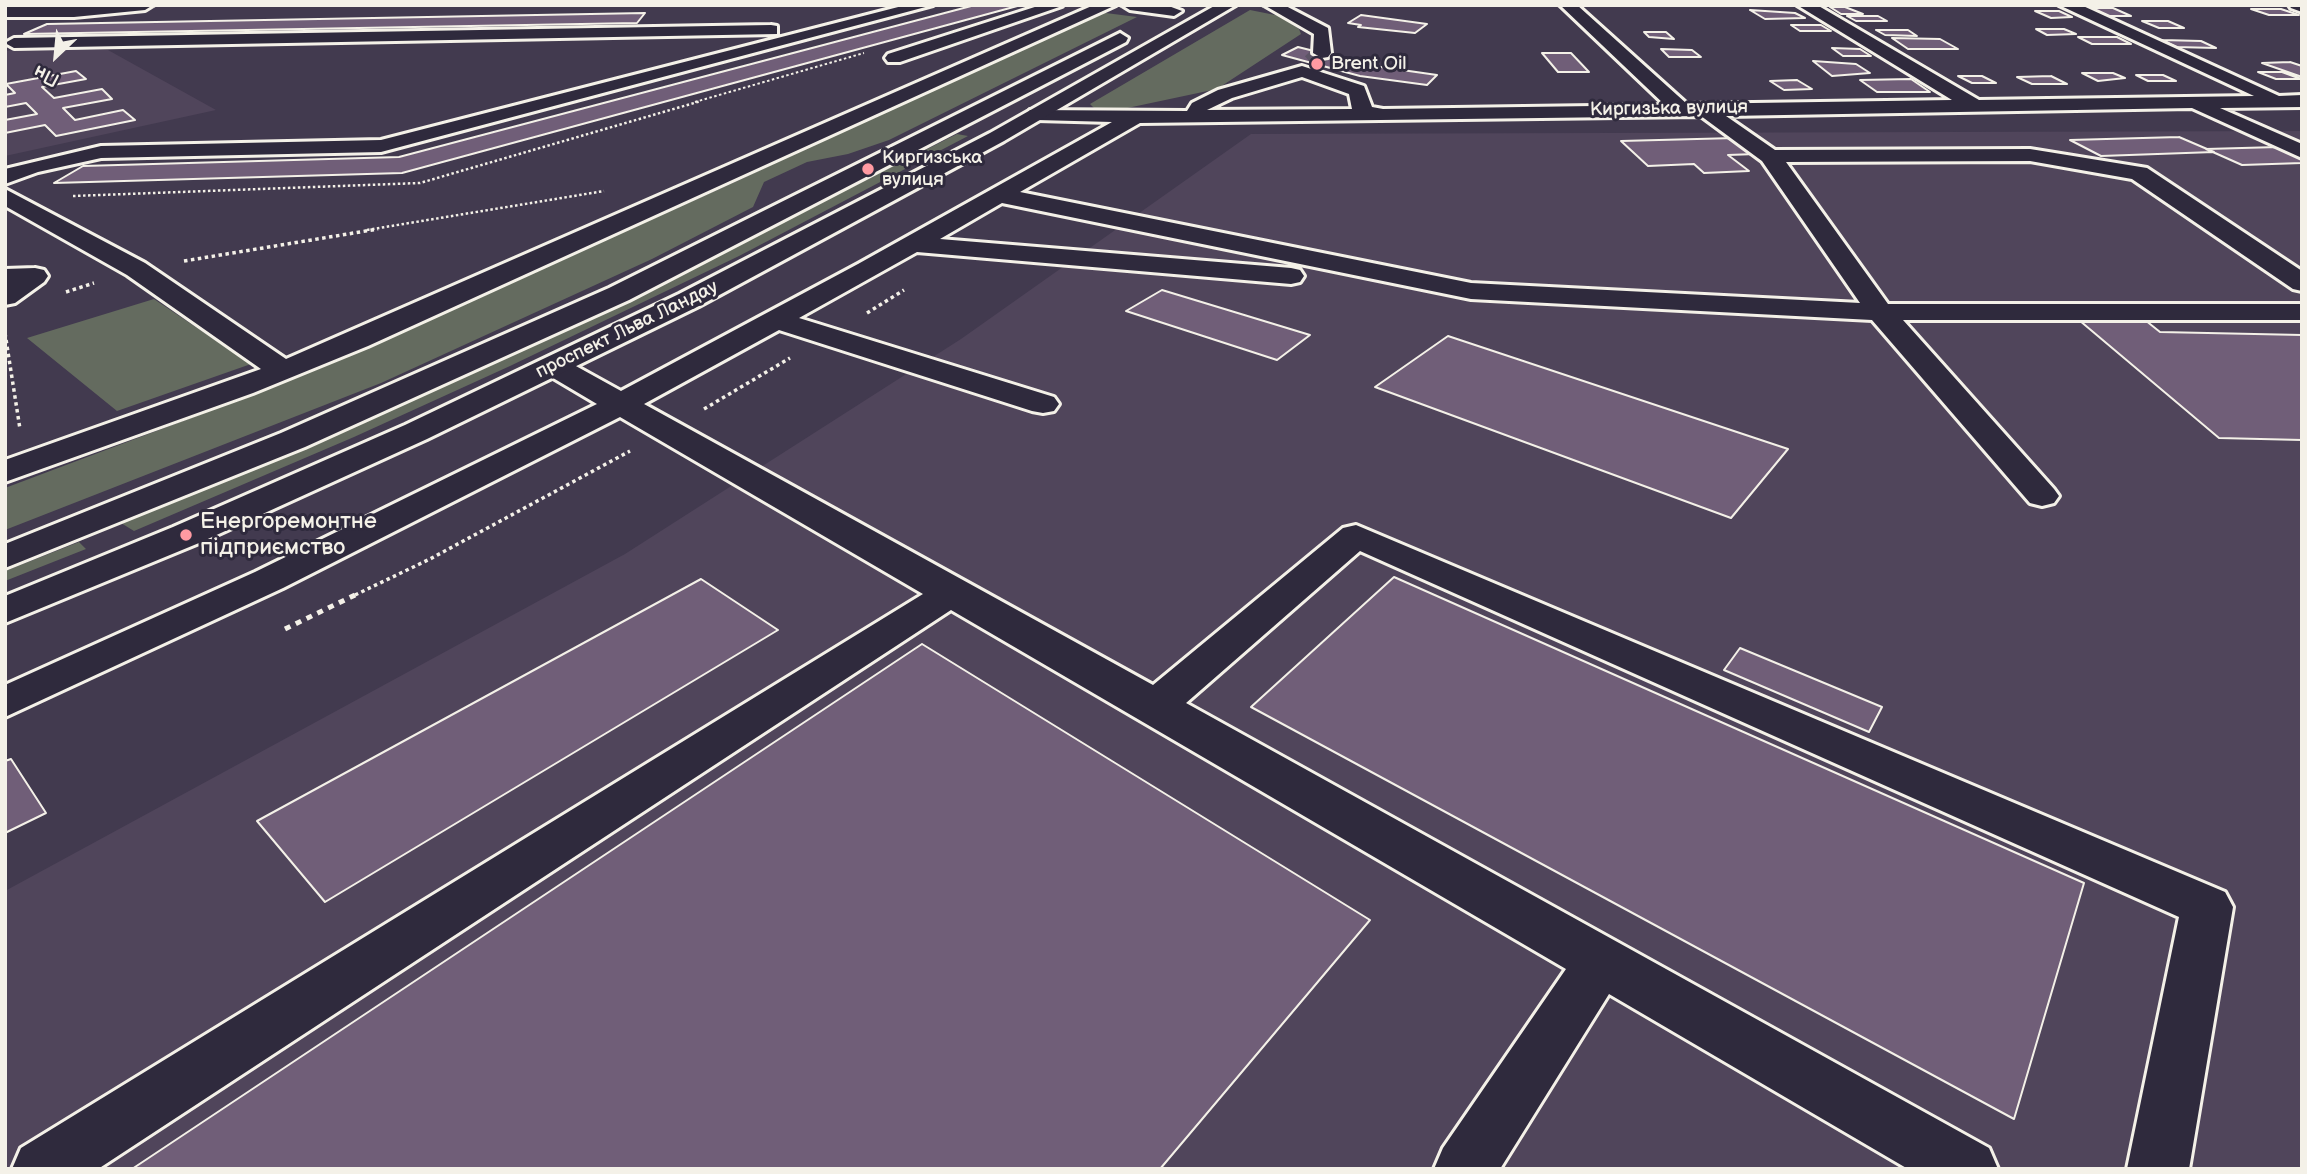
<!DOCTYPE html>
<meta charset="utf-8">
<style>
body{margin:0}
#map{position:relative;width:2307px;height:1174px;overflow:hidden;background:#423a4f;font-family:"Balsamiq Sans",sans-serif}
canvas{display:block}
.frame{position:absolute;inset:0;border:7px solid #f4f1e8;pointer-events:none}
.north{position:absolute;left:21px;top:21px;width:70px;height:70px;-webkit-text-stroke:5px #2f2a3d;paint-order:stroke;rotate:206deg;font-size:19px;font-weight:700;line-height:28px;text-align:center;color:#f4f1e8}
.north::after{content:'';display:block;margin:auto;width:24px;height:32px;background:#f4f1e8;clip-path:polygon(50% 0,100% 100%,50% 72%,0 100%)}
</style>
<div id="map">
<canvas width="2307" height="1174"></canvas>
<div class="frame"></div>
<div class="north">Пн</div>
</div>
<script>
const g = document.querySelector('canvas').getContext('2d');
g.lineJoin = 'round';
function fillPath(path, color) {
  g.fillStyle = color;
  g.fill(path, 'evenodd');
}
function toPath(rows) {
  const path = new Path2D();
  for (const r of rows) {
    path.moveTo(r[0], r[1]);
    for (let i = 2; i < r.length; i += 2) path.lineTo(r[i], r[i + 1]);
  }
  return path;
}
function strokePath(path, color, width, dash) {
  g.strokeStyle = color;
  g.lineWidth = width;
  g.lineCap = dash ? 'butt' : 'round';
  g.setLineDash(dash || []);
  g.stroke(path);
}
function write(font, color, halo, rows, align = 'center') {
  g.font = font + ' "Balsamiq Sans",sans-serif';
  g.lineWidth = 6;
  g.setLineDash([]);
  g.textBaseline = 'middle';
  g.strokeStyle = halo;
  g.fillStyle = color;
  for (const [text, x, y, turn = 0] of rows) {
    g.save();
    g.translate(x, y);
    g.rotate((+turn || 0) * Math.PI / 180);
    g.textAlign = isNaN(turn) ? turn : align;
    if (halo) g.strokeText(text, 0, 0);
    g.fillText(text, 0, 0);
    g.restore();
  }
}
fillPath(toPath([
 [26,49,108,50,216,110,5,156,5,51],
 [2302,131,2302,1169,5,1169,5,891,625,554,961,339,1251,134]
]), '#50455b');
fillPath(toPath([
 [1250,10,1280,16,1299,29,1301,34,1217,89,1118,110,1095,109,1090,104],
 [1098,12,1137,17,889,140,848,154,807,162,764,182,753,207,652,259,381,383,5,530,5,488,257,393,349,354,735,182],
 [957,134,968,136,739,256,510,366,354,437,134,531,121,523,336,432,629,299],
 [154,299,251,364,117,411,27,338],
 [79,542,86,549,5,581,5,571]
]), '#646b5f');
const building = toPath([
 [975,5,1021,5,402,173,54,183,83,166,399,157,975,5],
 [1830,7,1845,7,1863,14,1841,14,1830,7],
 [2087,8,2113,8,2131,16,2105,16,2087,8],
 [2251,9,2281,9,2299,15,2269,15,2251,9],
 [1750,10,1795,13,1805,18,1765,19,1750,10],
 [2035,11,2059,11,2072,17,2051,18,2035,11],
 [645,13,637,23,24,34,47,24,645,13],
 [1361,15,1427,24,1415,33,1358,27,1361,25,1348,23,1361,15],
 [1847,16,1878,16,1887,21,1856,21,1847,16],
 [2142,21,2168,21,2184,28,2159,28,2142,21],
 [1791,25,1821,25,1831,31,1800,31,1791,25],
 [2036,29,2064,29,2076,34,2047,35,2036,29],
 [1876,30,1908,30,1917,36,1885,35,1876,30],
 [1644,32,1666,32,1674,39,1649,37,1644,32],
 [2078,37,2117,37,2131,44,2092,44,2078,37],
 [1892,38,1940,39,1958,49,1908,49,1892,38],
 [2162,40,2201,41,2216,48,2176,47,2162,40],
 [1298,47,1374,66,1437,75,1427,85,1360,76,1282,55,1298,47],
 [1832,48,1860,49,1871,56,1843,56,1832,48],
 [1661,49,1692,50,1701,57,1669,57,1661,49],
 [1542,53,1571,53,1589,72,1558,72,1542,53],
 [1813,61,1856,64,1870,73,1832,76,1813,61],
 [2290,62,2302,66,2302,77,2262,63,2290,62],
 [76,71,86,79,42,87,54,98,102,89,112,99,63,108,75,120,123,110,135,120,56,136,45,125,5,133,5,120,37,114,26,103,5,107,5,95,15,93,6,84,76,71],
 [2258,72,2282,72,2301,79,2276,79,2258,72],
 [2082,73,2113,73,2125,78,2098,81,2082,73],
 [2136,75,2163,75,2176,81,2148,81,2136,75],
 [1958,76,1982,76,1996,83,1972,83,1958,76],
 [2051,76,2067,84,2032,84,2017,77,2051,76],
 [1911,79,1930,92,1877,92,1860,80,1911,79],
 [1797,80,1812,89,1784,90,1770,81,1797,80],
 [2179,137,2214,152,2101,156,2070,140,2179,137],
 [1735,138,1756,154,1728,155,1749,171,1704,173,1694,164,1648,166,1621,141,1735,138],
 [2278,147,2302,157,2302,163,2242,165,2206,149,2278,147],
 [1162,290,1310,335,1277,360,1126,311,1162,290],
 [2073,315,2140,316,2160,332,2302,335,2302,440,2219,438,2073,315],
 [1448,336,1788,449,1731,518,1375,387,1448,336],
 [1394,577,2084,883,2014,1119,1251,707,1394,577],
 [701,579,778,630,325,902,257,821,701,579],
 [922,644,1370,920,1160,1169,132,1169,922,644],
 [1740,648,1882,707,1869,732,1724,670,1740,648],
 [11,759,46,813,5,833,5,761,11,759]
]);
fillPath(building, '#705e78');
strokePath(building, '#f4f1e8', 2);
strokePath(toPath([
 [1311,63,1322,53]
]), '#5d5566', 18, [18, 9]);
const minor = toPath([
 [153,5,145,10,74,17,5,17,5,7,153,5],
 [906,5,933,5,381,152,101,158,38,172,5,184,5,169,101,146,381,140,906,5],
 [1041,5,1062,6,900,62,888,62,885,58,888,54,1041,5],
 [1094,5,1116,5,368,346,253,393,5,482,5,460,261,369,127,275,5,206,5,189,145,263,286,359,1094,5],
 [1122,5,1166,5,1182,11,1174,16,1130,10,1122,5],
 [1264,5,1284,5,1328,28,1331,53,1328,57,1322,58,1313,53,1314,34,1264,5],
 [1560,5,1577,5,1687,104,1952,100,1797,5,1817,5,1979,100,2254,96,2059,5,2081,5,2279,96,2302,95,2302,107,2220,108,2302,144,2302,158,2192,108,1726,116,1775,150,2030,149,2147,168,2302,271,2302,291,2293,289,2132,179,2030,161,1786,162,1888,304,2302,304,2302,320,1903,320,2054,489,2059,496,2054,503,2042,506,2030,503,1872,320,1471,299,1002,203,940,239,1291,268,1300,270,1304,276,1300,282,1291,284,917,252,799,318,1054,397,1059,404,1054,411,1043,413,1032,411,779,330,644,404,1153,685,1343,528,1356,525,2225,892,2233,907,2189,1169,2127,1169,2179,917,1360,551,1186,703,1989,1148,1998,1169,1908,1169,1609,994,1500,1169,1434,1169,1443,1148,1566,969,951,610,98,1169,12,1169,21,1148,923,594,620,417,283,588,5,717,5,685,255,572,597,404,543,372,539,366,543,360,554,357,565,360,621,391,858,264,1112,122,1037,120,1030,118,1027,114,1030,110,1187,111,1192,103,1218,90,1302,66,1364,86,1372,107,1383,109,1665,105,1560,5],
 [1302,77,1349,94,1352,109,1207,110,1232,98,1302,77],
 [1701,116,1762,161,1860,303,1471,283,1020,192,1140,123,1701,116],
 [2289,5,2302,5,2302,12,2291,8,2289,5],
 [771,25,777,26,777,34,14,48,5,43,14,38,771,25],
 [35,268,44,270,48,276,44,282,15,303,5,305,5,269,35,268]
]);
const major = toPath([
 [1216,5,1236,5,1004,141,699,306,427,439,199,543,5,623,5,596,173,527,405,425,679,294,990,133,1216,5],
 [1120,33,1128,38,1126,42,629,300,305,447,5,568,5,544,281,433,609,288,1120,33]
]);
strokePath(minor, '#f4f1e8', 6);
strokePath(major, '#f4f1e8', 6);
strokePath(toPath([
 [695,102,864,53]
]), '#f4f1e8', 2, [2.5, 2.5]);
strokePath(toPath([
 [73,196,420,183,701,101],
 [367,230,604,191]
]), '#f4f1e8', 2.5, [2.5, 2.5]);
strokePath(toPath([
 [184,261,378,229],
 [66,292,94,283],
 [867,313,904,290],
 [5,333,20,429],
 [704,409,790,358],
 [355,595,430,559,630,451]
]), '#f4f1e8', 3.5, [3.5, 3.5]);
strokePath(toPath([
 [285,629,359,593]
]), '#f4f1e8', 5, [6, 6]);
fillPath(minor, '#2f2a3d');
fillPath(major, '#2f2a3d');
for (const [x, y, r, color] of [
 [1317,64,7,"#ff9aa2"],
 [868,169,7,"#ff9aa2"],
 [186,535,7,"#ff9aa2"]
]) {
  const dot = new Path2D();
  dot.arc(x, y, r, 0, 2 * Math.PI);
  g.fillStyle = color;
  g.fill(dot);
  strokePath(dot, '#2f2a3d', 2.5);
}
write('19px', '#f4f1e8', '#2f2a3d', [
 ["Brent Oil",1331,64],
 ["Киргизська",882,158],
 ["вулиця",882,180]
], 'left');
write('19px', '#f4f1e8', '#2f2a3d', [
 ["Киргизька вулиця",1669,109,-1],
 ["проспект Льва Ландау",627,330,-26]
]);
write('23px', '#f4f1e8', '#2f2a3d', [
 ["Енергоремонтне",200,522],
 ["підприємство",200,548]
], 'left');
</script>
